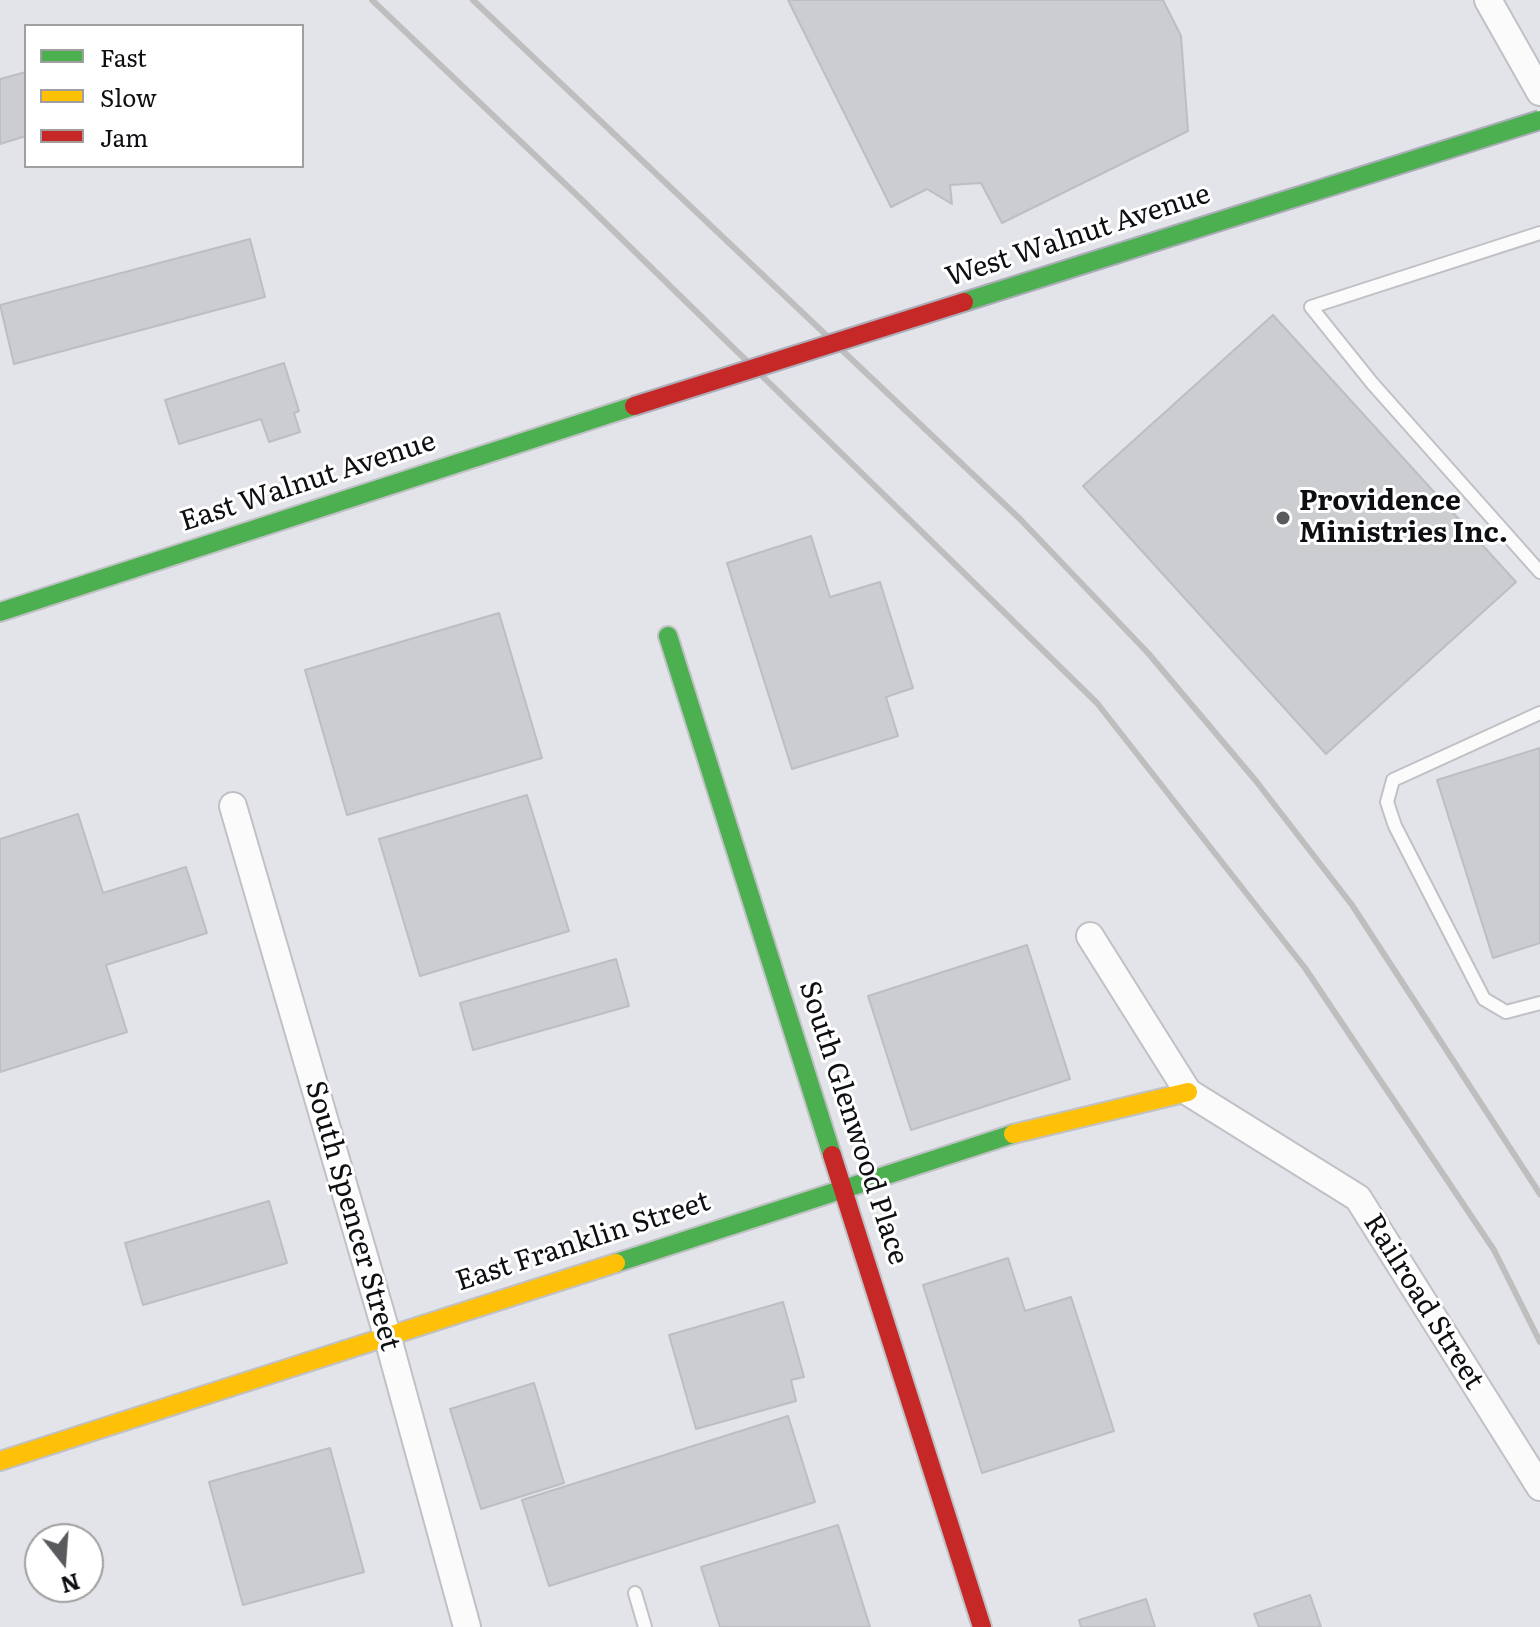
<!DOCTYPE html>
<style>
body{margin:0}
#map{position:relative;width:1540px;height:1627px;overflow:hidden;background:#e3e4e9;font-family:Literata,serif}
canvas{display:block}
.legend{position:absolute;left:24px;top:24px;width:280px;height:144px;box-sizing:border-box;background:#fff;border:2px solid #9f9fa0;margin:0;padding:10px 14px;list-style:none;font-size:24px;color:#0e0f12}
.legend li{display:flex;align-items:center;gap:16px;height:40px}
.legend b{width:40px;border:2px solid #9f9fa0}
.north{position:absolute;left:24px;top:1523px;width:80px;height:80px;box-sizing:border-box;background:#fff;border:2px solid #9f9fa0;border-radius:50%;rotate:163deg;font-size:22px;font-weight:700;line-height:32px;text-align:center;color:#0e0f12}
.north::after{content:'';display:block;margin:auto;width:28px;height:36px;background:#595a5d;clip-path:polygon(50% 0,100% 100%,50% 72%,0 100%)}
</style>
<div id="map">
<canvas width="1540" height="1627"></canvas>
<ul class="legend">
<li><b style="height:10px;background:#4caf50"></b>Fast</li>
<li><b style="height:10px;background:#ffc107"></b>Slow</li>
<li><b style="height:10px;background:#c62828"></b>Jam</li>
</ul>
<div class="north">N</div>
</div>
<script>
const g = document.querySelector('canvas').getContext('2d');
g.lineJoin = 'round';
function fillPath(path, color) {
  g.fillStyle = color;
  g.fill(path, 'evenodd');
}
function toPath(rows) {
  const path = new Path2D();
  for (const r of rows) {
    path.moveTo(r[0], r[1]);
    for (let i = 2; i < r.length; i += 2) path.lineTo(r[i], r[i + 1]);
  }
  return path;
}
function strokePath(path, color, width, dash) {
  g.strokeStyle = color;
  g.lineWidth = width;
  g.lineCap = dash ? 'butt' : 'round';
  g.setLineDash(dash || []);
  g.stroke(path);
}
function write(font, color, halo, rows, align = 'center') {
  g.font = font + ' Literata,serif';
  g.lineWidth = 6;
  g.setLineDash([]);
  g.textBaseline = 'middle';
  g.strokeStyle = halo;
  g.fillStyle = color;
  for (const [text, x, y, turn = 0] of rows) {
    g.save();
    g.translate(x, y);
    g.rotate((+turn || 0) * Math.PI / 180);
    g.textAlign = isNaN(turn) ? turn : align;
    if (halo) g.strokeText(text, 0, 0);
    g.fillText(text, 0, 0);
    g.restore();
  }
}
const building = toPath([
 [788,0,1163,0,1181,36,1188,131,1002,223,981,183,950,185,952,204,927,189,891,207,788,0],
 [26,72,26,136,0,144,0,79,26,72],
 [250,239,265,297,14,364,0,305,250,239],
 [1273,315,1516,582,1326,754,1083,486,1273,315],
 [284,363,299,411,294,413,300,432,269,442,261,419,179,444,165,400,284,363],
 [811,536,830,597,880,582,913,688,886,697,898,736,792,769,727,563,811,536],
 [499,613,542,758,347,815,305,670,499,613],
 [1540,748,1540,943,1493,958,1437,780,1540,748],
 [527,795,569,931,420,976,379,839,527,795],
 [78,814,103,893,186,867,207,933,106,965,127,1032,0,1072,0,839,78,814],
 [1027,945,1070,1079,911,1130,868,996,1027,945],
 [616,959,629,1006,473,1050,460,1003,616,959],
 [269,1201,287,1263,143,1305,125,1243,269,1201],
 [1008,1258,1025,1311,1071,1297,1114,1431,982,1473,923,1285,1008,1258],
 [783,1302,804,1377,791,1380,796,1401,696,1429,669,1335,783,1302],
 [534,1383,564,1483,481,1509,450,1409,534,1383],
 [788,1416,815,1502,549,1586,522,1500,788,1416],
 [330,1448,364,1572,243,1605,209,1482,330,1448],
 [838,1525,870,1627,720,1627,701,1567,838,1525],
 [1310,1595,1321,1627,1259,1627,1254,1614,1310,1595],
 [1146,1599,1155,1627,1081,1627,1079,1620,1146,1599]
]);
fillPath(building, '#cccdd0');
strokePath(building, '#bcbec1', 2);
const lane = toPath([
 [1540,233,1311,307,1372,383,1540,572],
 [1540,713,1393,780,1387,802,1395,826,1484,999,1506,1012,1540,1003],
 [635,1593,645,1627]
]);
const street = toPath([
 [1488,0,1540,92],
 [233,806,387,1335,467,1627],
 [1090,936,1188,1092,1358,1198,1540,1487]
]);
const fast = toPath([
 [0,612,634,406],
 [668,636,832,1155],
 [616,1263,1013,1134]
]);
const slow = toPath([
 [1013,1134,1188,1092],
 [0,1461,616,1263]
]);
const jam = toPath([
 [832,1155,982,1627]
]);
strokePath(lane, '#c0c1c5', 16);
strokePath(street, '#c0c1c5', 30);
strokePath(fast, '#c0c1c5', 22);
strokePath(slow, '#c0c1c5', 22);
strokePath(jam, '#c0c1c5', 22);
strokePath(lane, '#fbfbfc', 12);
strokePath(street, '#fbfbfc', 26);
strokePath(fast, '#4caf50', 18);
strokePath(slow, '#ffc107', 18);
strokePath(jam, '#c62828', 18);
strokePath(toPath([
 [372,0,583,201,1097,703,1305,968,1494,1250,1540,1342],
 [473,0,1020,519,1148,653,1256,781,1352,905,1540,1194]
]), '#bebebf', 6);
const fastBridge = toPath([
 [964,302,1540,120]
]);
const jamBridge = toPath([
 [634,406,964,302]
]);
strokePath(fastBridge, '#acadb8', 22, []);
strokePath(jamBridge, '#acadb8', 22, []);
strokePath(fastBridge, '#4caf50', 18);
strokePath(jamBridge, '#c62828', 18);
for (const [x, y, r, color] of [
 [1283,518,8,"#595a5d"]
]) {
  const dot = new Path2D();
  dot.arc(x, y, r, 0, 2 * Math.PI);
  g.fillStyle = color;
  g.fill(dot);
  strokePath(dot, '#fff', 3);
}
write('28px', '#0e0f12', '#fff', [
 ["West Walnut Avenue",1078,236,-18],
 ["East Walnut Avenue",308,482,-18],
 ["South Glenwood Place",853,1123,72],
 ["South Spencer Street",352,1216,74],
 ["East Franklin Street",583,1242,-18],
 ["Railroad Street",1423,1302,58]
]);
write('bold 28px', '#0e0f12', '#fff', [
 ["Providence",1299,502],
 ["Ministries Inc.",1299,534]
], 'left');
</script>
